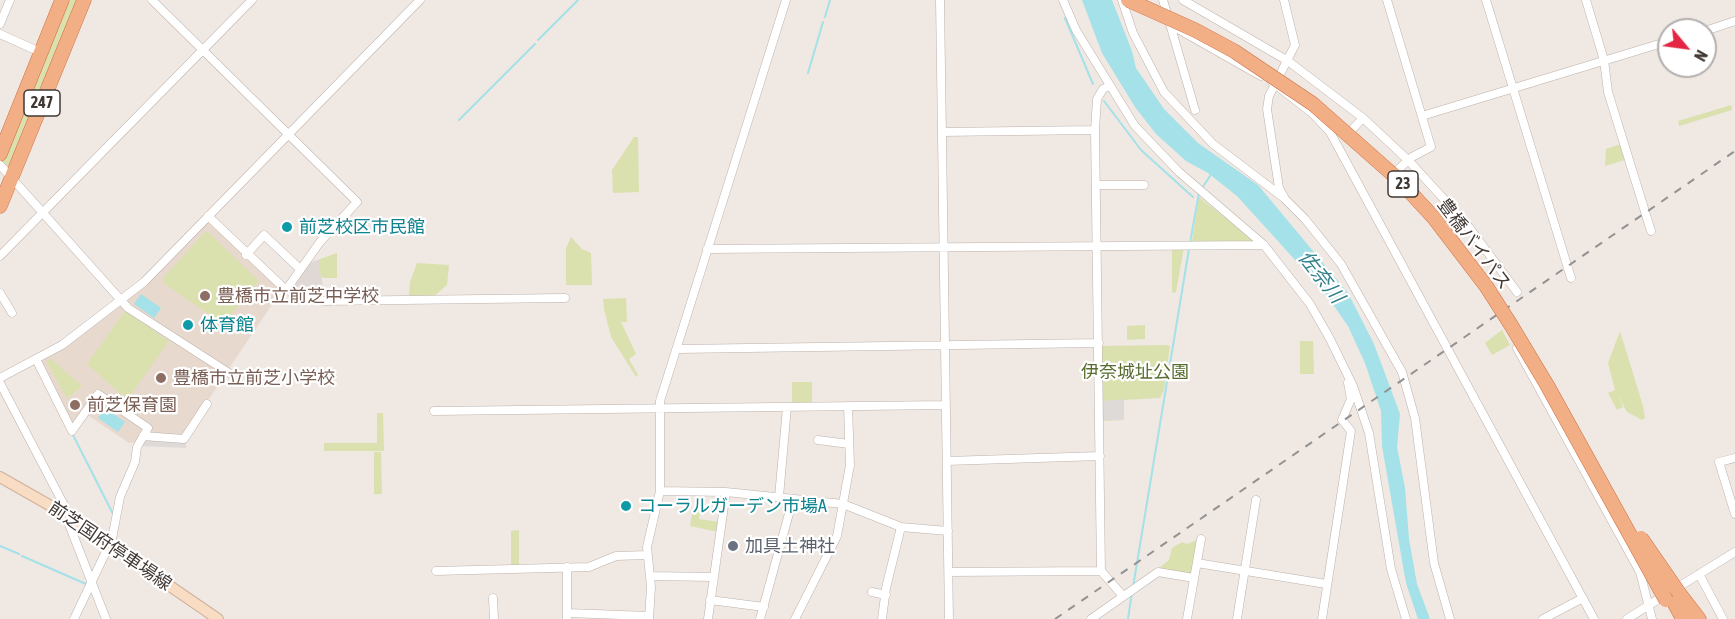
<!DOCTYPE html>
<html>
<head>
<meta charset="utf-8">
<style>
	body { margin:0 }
	#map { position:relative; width:1735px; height:619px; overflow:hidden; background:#f0e8e3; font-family:"Asap Condensed",sans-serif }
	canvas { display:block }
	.north { position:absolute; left:1657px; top:18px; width:60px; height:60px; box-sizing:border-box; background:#fff; border:2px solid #b3afae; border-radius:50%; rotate:119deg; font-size:16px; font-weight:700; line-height:24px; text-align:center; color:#413834 }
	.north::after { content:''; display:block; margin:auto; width:21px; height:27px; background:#e42543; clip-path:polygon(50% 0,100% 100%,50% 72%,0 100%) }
</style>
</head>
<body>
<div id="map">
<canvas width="1735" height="619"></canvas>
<div class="north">N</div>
</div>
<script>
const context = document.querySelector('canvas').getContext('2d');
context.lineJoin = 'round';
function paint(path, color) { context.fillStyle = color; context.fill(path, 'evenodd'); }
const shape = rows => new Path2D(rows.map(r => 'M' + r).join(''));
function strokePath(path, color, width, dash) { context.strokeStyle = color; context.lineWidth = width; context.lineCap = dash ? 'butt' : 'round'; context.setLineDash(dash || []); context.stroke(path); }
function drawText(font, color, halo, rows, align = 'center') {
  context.font = font + ' "Asap Condensed","Noto Sans JP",sans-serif'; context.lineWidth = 4.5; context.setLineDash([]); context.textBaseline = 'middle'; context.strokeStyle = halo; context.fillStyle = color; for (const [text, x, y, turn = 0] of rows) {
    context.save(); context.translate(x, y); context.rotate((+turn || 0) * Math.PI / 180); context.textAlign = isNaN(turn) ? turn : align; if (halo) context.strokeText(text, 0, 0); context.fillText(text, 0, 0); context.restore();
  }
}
paint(shape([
	[320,259,323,290,304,287,302,294,288,290,306,264]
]), '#dfd8d5');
paint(shape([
	[210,220,281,291,228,370,126,301],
	[123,304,227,373,182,437,129,443,86,414,72,427,40,361,63,348]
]), '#e8d9ce');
paint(shape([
	[70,0,81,0,24,138,7,167,0,161],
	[1731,105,1732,110,1679,126,1678,121],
	[634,137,638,137,639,192,613,193,612,170],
	[1621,144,1625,160,1605,166,1606,149],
	[1199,197,1228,220,1254,242,1192,241],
	[205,232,209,233,259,281,223,324,163,283,163,278],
	[571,237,582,249,591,253,592,285,566,285,566,248],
	[1172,247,1184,247,1176,292,1172,293],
	[337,253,337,278,323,278,320,274,320,259],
	[417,263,449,265,447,285,432,298,415,298,409,295,410,282],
	[626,298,627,322,621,322,636,354,629,359,638,375,636,377,611,337,604,309,603,299],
	[125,311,169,341,131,395,124,397,87,364],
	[1145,325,1145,339,1127,340,1127,326],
	[1502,330,1510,345,1492,355,1485,343],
	[1620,331,1643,406,1645,418,1642,420,1627,412,1618,395,1623,407,1617,410,1608,393,1615,390,1608,363],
	[1300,341,1313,341,1314,374,1300,374],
	[1167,345,1170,346,1164,390,1160,398,1124,400,1124,420,1102,421,1102,346],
	[51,359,82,386,67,399,46,361],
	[792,382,812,382,812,403,792,403],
	[377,413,383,413,384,451,324,451,324,443,377,443],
	[374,452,381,452,382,494,374,494],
	[693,508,700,510,699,519,719,522,718,532,690,526],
	[519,530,519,567,511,567,511,531],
	[1199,539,1193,573,1189,575,1159,568,1169,560,1172,548,1182,542,1187,544]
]), '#dae1af');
paint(shape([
	[1124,399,1123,420,1102,420,1102,401],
	[144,438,186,441,186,448,140,446]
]), '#dedad8');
paint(shape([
	[1082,0,1112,0,1132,51,1136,68,1164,109,1198,143,1258,185,1348,293,1374,344,1400,414,1397,447,1405,488,1409,539,1417,584,1430,619,1418,619,1406,583,1382,446,1381,411,1365,363,1348,326,1325,293,1237,196,1208,173,1186,161,1156,134,1135,107,1102,53],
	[141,294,161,308,154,318,134,304],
	[105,408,125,422,118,432,98,418]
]), '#a4e1e8');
strokePath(shape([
	[825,17,830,0],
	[1065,18,1093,84],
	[538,40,578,0],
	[808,73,823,22],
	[1104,101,1141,150,1193,197],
	[459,120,535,44],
	[1202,188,1212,173],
	[1190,243,1199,193],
	[72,433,113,514],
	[0,546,19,554],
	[22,556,86,584],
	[1133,587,1189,249],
	[1128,619,1132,592]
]), '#a4e1e8', 2);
const minor = shape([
	[152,0,357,202,320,242,286,290],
	[940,0,949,619],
	[1063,0,1076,30,1135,126,1179,172,1264,245,1310,304,1330,339,1353,386,1369,433,1391,569,1406,619],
	[1122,0,1133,33,1164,92,1213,144,1284,198,1305,219,1341,264,1402,372,1415,418,1434,563,1450,619],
	[1163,0,1195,110],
	[1183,0,1288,61,1363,118],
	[1284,0,1295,45,1269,96,1267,109,1279,188,1284,197],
	[1387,0,1431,147,1412,157,1392,175],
	[1486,0,1571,278],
	[1586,0,1604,60,1608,92,1651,231],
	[0,24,10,0],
	[1178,29,1261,76],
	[1705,31,1735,21],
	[0,34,40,52],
	[1272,82,1312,113,1330,132,1594,619],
	[1109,86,1103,89,1097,99,1095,130,1101,571,1123,596],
	[1422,116,1669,41],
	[942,132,1095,130],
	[1346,136,1363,118,1409,161,1465,222,1517,292],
	[0,165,128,308,229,373],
	[1096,185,1144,185],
	[208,216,286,290,322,301,565,298],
	[707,249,1264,245],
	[246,255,264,235,300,269],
	[0,256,252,0],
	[0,293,12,313],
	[1517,348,1640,572,1652,619],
	[678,349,1099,343],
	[36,359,72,431,98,394,148,428,137,447,135,462,120,497,112,539,74,619],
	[0,378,62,345,144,282,420,0],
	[0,383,65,507,65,514,106,619],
	[434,411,946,405],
	[143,436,184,439,207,404],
	[818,440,849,444],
	[1735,458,1719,462,1735,514],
	[947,461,1100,456],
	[660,491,726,492,843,504,901,527,948,531],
	[779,497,787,407],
	[1197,563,1326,584],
	[567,567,567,619],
	[436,571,589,567,616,556,647,555],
	[949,572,1101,571],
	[1699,574,1723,619],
	[650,576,713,577],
	[1675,589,1735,552],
	[872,592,886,595],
	[493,598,494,619],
	[710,600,764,607],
	[567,613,649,616],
	[649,619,651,587,647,547,660,491,660,401,786,0],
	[708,619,726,492],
	[760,619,793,499],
	[795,619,837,536,850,465,848,406],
	[882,619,886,588,901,527],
	[1091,619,1158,572,1194,578],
	[1187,619,1201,539],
	[1237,619,1256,500],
	[1322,619,1351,431,1342,420,1351,399,1348,383],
	[1543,619,1583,598],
	[1627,619,1665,595]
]);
const secondary = shape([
	[0,477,65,514,218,619]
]);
const trunk = shape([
	[0,154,62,0],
	[0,206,84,0],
	[1679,593,1699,619],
	[1671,597,1683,619]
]);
strokePath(minor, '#bdb1aa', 9);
strokePath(secondary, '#cfb099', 12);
strokePath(trunk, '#cd6e40', 15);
strokePath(minor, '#fff', 8);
strokePath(secondary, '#f9dcc4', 10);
strokePath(trunk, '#f2ae84', 14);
strokePath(shape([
	[1055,619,1735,151]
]), '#929292', 2, [8, 8]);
const trunkBridge = shape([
	[1128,0,1195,30,1234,51,1313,104,1399,180,1434,218,1486,286,1511,325,1547,385,1666,600],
	[1641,538,1679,593]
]);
strokePath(trunkBridge, '#cd6e40', 15, []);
strokePath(trunkBridge, '#f2ae84', 14);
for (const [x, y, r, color] of [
	[287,227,6,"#0f9aa8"],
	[205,296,6,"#8d6e63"],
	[188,325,6,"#0f9aa8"],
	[161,378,6,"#8d6e63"],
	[75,405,6,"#8d6e63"],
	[626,506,6,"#0f9aa8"],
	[733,546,6,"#6b7280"]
]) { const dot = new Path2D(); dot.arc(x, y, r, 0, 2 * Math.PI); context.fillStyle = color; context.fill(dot); strokePath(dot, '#fff', 2); }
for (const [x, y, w] of [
	[42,103,36],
	[1403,184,30]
]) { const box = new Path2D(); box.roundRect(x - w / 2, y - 13, w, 26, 4.5); context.fillStyle = '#fff'; context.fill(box); strokePath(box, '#413834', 1.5); }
drawText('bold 16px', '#413834', null, [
	["247",42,103],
	["23",1403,184]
]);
drawText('18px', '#0d838f', '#fff', [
	["前芝校区市民館",299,227],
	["体育館",200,325],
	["コーラルガーデン市場A",638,506]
], 'left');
drawText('18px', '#413834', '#fff', [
	["豊橋バイパス",1474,244,53],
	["前芝国府停車場線",110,546,34]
]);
drawText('18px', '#785e54', '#fff', [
	["豊橋市立前芝中学校",217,296],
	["豊橋市立前芝小学校",173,378],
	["前芝保育園",87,405]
], 'left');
drawText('18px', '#586c2e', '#fff', [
	["伊奈城址公園",1135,372]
]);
drawText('18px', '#5b616d', '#fff', [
	["加具土神社",745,546]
], 'left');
drawText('italic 20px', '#33818b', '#fff', [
	["佐奈川",1321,277,52]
]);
</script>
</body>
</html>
